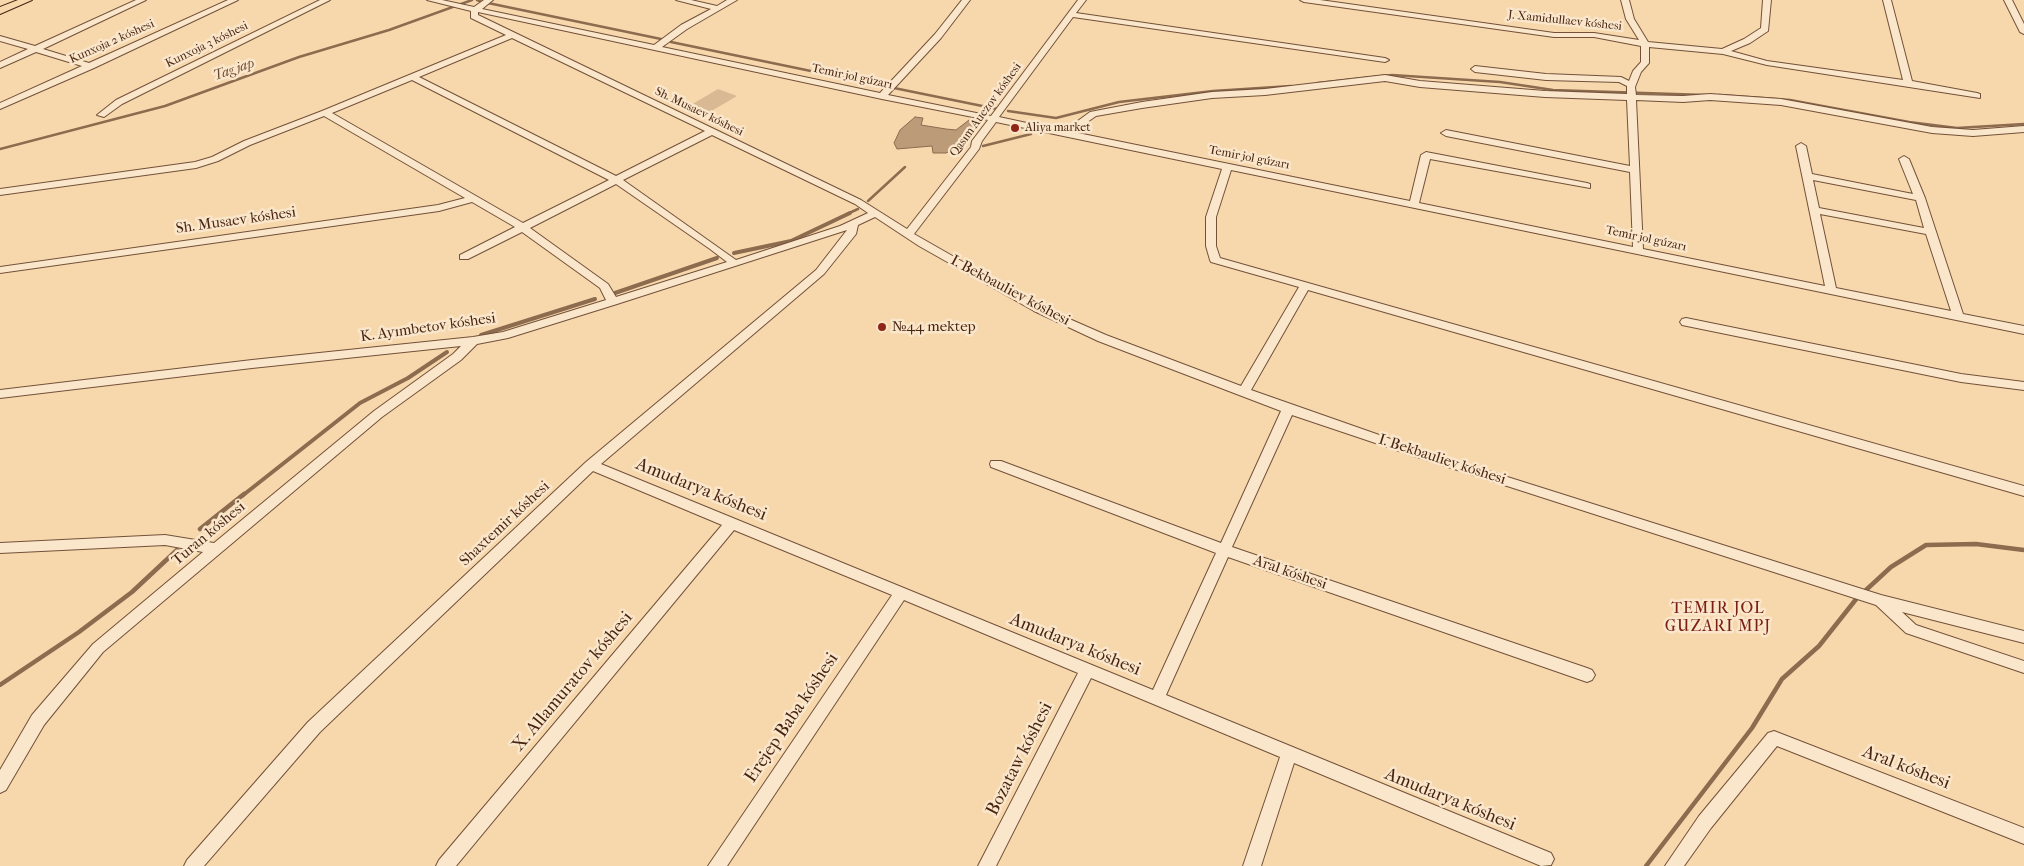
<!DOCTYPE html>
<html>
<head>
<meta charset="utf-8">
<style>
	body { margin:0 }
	canvas { display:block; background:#f7d8ad }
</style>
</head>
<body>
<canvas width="2024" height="866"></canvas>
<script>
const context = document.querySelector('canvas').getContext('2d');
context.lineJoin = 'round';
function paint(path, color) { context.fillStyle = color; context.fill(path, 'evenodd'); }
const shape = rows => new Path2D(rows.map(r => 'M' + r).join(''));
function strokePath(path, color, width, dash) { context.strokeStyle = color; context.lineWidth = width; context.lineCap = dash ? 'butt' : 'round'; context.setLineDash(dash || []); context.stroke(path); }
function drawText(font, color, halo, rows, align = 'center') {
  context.font = font + ' "IM FELL French Canon",serif'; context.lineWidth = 5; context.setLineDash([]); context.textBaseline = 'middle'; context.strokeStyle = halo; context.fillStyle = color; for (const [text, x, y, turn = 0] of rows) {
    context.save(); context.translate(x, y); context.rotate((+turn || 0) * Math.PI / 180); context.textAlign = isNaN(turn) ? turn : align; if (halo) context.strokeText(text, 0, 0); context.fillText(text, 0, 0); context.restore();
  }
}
paint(shape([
	[718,89,737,96,703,116,684,109]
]), '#d9b993');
const water = shape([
	[915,117,923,118,921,125,946,129,956,130,969,120,976,121,978,126,973,134,959,141,958,148,946,153,933,153,932,146,897,149,894,143,900,130,915,117]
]);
paint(water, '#bb9b78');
strokePath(water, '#8d6b4f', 1);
strokePath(shape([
	[477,0,482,2],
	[488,3,661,39],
	[671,42,888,87],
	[1318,83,1392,75,1500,82,1553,90,1705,95],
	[894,88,997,109],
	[1719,95,1790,100,1909,122,1957,128,2024,124],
	[1008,111,1056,118,1119,102,1213,91,1291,86],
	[983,146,1031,134],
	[0,149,165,106,299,57,389,30,472,0],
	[868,201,905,167],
	[847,214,858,209]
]), '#8d6b4f', 2.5);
strokePath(shape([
	[734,253,791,241,850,213],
	[615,293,717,258],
	[481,335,595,299],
	[242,496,360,403,408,378,447,352]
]), '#8d6b4f', 4);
strokePath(shape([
	[200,529,244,494],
	[1866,590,1891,567,1926,545,1976,544,2024,550],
	[0,685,79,632,132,592,177,550],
	[1646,866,1752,728,1782,679,1819,646,1857,598]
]), '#8d6b4f', 4.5);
const minor = shape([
	[136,0,146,0,43,49,89,63,228,0,238,0,94,68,0,109,0,103,82,66,36,52,0,68,0,62,28,49,0,41,0,36,35,46,136,0],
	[320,0,330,0,122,104,104,117,97,115,116,100,320,0],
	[427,0,442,0,474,7,484,0,493,0,482,9,654,45,681,25,711,9,676,0,691,0,717,6,727,0,737,0,687,29,662,47,880,93,935,34,962,0,970,0,941,38,888,95,991,116,1078,0,1086,0,1076,13,1385,58,1389,60,1385,62,1073,17,999,117,1064,131,1090,112,1142,102,1212,92,1265,89,1385,75,1420,81,1545,91,1627,94,1627,86,1619,82,1546,80,1475,72,1471,69,1475,66,1546,74,1621,77,1629,81,1633,71,1641,62,1641,46,1594,37,1554,37,1304,2,1300,0,1320,0,1554,33,1594,33,1639,40,1626,19,1621,0,1629,0,1634,19,1648,42,1722,49,1744,39,1761,28,1763,0,1771,0,1768,31,1750,43,1731,51,1767,61,1903,80,1883,0,1891,0,1912,81,1977,93,1980,94,1980,98,1767,65,1723,54,1649,47,1649,63,1641,72,1635,87,1636,95,1683,96,1710,94,1781,99,1932,127,1973,130,2024,126,2024,132,1973,136,1932,133,1781,105,1710,100,1683,102,1636,100,1643,249,1825,286,1796,146,1801,143,1806,146,1812,174,1913,194,1899,159,1904,156,1909,159,1925,198,1963,314,2024,326,2024,334,1231,170,1216,217,1216,246,1220,258,2024,486,2024,496,1308,290,1251,390,1422,450,1881,595,2024,631,2024,643,1902,612,1916,625,2024,661,2024,673,1906,633,1876,605,1414,456,1292,415,1232,547,1587,668,1592,670,1595,675,1592,680,1587,682,1228,557,1166,695,1551,853,1554,859,1551,865,1541,866,1294,763,1261,866,1243,866,1280,757,1091,678,996,866,978,866,1078,673,904,600,727,866,708,866,892,595,734,530,456,866,436,866,439,860,722,525,593,471,320,732,204,866,184,866,187,860,308,722,586,462,816,270,847,230,617,304,508,338,477,344,461,360,382,417,103,652,44,725,6,790,0,793,0,770,32,715,93,644,203,552,165,545,0,553,0,543,165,535,214,543,374,411,453,354,461,346,252,368,0,398,0,390,252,360,473,337,503,332,606,300,600,288,522,232,468,259,460,259,460,255,515,227,472,202,439,211,0,273,0,267,438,205,465,198,324,116,250,145,218,161,196,168,0,195,0,189,195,162,212,157,244,141,322,111,506,35,471,18,471,11,427,0],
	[478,12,882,99,988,120,972,141,971,147,907,229,861,200,478,15,478,12],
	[512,38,705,131,616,176,419,77,512,38],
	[412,80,609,180,523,223,332,113,412,80],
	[1385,81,1420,87,1545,97,1627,100,1630,166,1446,130,1441,133,1446,136,1630,172,1633,247,1419,203,1430,159,1590,188,1590,184,1587,183,1426,152,1421,155,1410,201,1073,132,1096,116,1142,108,1212,98,1265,95,1385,81],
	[996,122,1222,169,1206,217,1206,246,1210,260,1211,262,1299,287,1241,386,1106,335,1042,307,914,234,979,149,982,141,996,122],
	[712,135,855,204,868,213,840,226,736,260,623,180,712,135],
	[1813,180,1916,200,1924,228,1819,208,1813,180],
	[616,184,710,249,727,262,616,297,608,284,530,228,616,184],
	[1820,214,1926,234,1951,311,1836,288,1820,214],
	[875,217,919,246,1034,311,1098,341,1281,411,1221,543,1001,461,991,461,990,464,991,467,1216,553,1153,690,601,464,824,274,856,234,858,225,875,217],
	[2004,0,2012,0,2024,24,2024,34,2020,32,2004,0],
	[1686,318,1961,374,2024,382,2024,390,1961,382,1682,325,1680,322,1682,319,1686,318],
	[1774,731,2024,828,2024,844,1777,746,1711,828,1684,866,1665,866,1699,816,1768,733,1774,731]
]);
const major = shape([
	[18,0,32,0,0,14,0,7,18,0]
]);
strokePath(minor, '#735139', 2);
strokePath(major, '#472412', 2);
paint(minor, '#fae6ca');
paint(major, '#f7d8ad');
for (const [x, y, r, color] of [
	[1015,128,5,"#8f2418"],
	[882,327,5,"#8f2418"]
]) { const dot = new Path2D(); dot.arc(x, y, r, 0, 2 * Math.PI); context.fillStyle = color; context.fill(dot); strokePath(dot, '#fae6ca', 2); }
drawText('12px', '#472412', '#fae6ca', [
	["J. Xamidullaev kóshesi",1565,21,6],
	["Kunxoja 2 kóshesi",112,42,-24],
	["Kunxoja 3 kóshesi",207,45,-26],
	["Temir jol gúzarı",852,77,12],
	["Qasım Auezov kóshesi",986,110,-54],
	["Sh. Musaev kóshesi",699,112,26],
	["Temir jol gúzarı",1249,158,11],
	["Temir jol gúzarı",1646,239,12]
]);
drawText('12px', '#472412', '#fae6ca', [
	["Aliya market",1025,128]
], 'left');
drawText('italic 14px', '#6a4831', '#fae6ca', [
	["Tag jap",234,70,-19]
]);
drawText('15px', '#472412', '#fae6ca', [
	["Sh. Musaev kóshesi",236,221,-8],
	["I. Bekbauliev kóshesi",1010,291,28],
	["K. Ayımbetov kóshesi",428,328,-8],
	["I. Bekbauliev kóshesi",1442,460,18],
	["Shaxtemir kóshesi",505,524,-43],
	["Turan kóshesi",209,534,-40],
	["Aral kóshesi",1290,573,19]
]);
drawText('15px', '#472412', '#fae6ca', [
	["№44 mektep",892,327]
], 'left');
context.letterSpacing = '1px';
drawText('16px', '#7a1f14', '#fae6ca', [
	["TEMIR JOL",1718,609],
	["GUZARI MPJ",1718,627]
]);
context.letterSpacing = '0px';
drawText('18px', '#472412', '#fae6ca', [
	["Amudarya kóshesi",701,490,22],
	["Amudarya kóshesi",1075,645,22],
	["X. Allamuratov kóshesi",573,682,-50],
	["Erejep Baba kóshesi",792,718,-56],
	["Bozataw kóshesi",1020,759,-63],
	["Aral kóshesi",1906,768,21],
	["Amudarya kóshesi",1450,800,22]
]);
</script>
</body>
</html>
